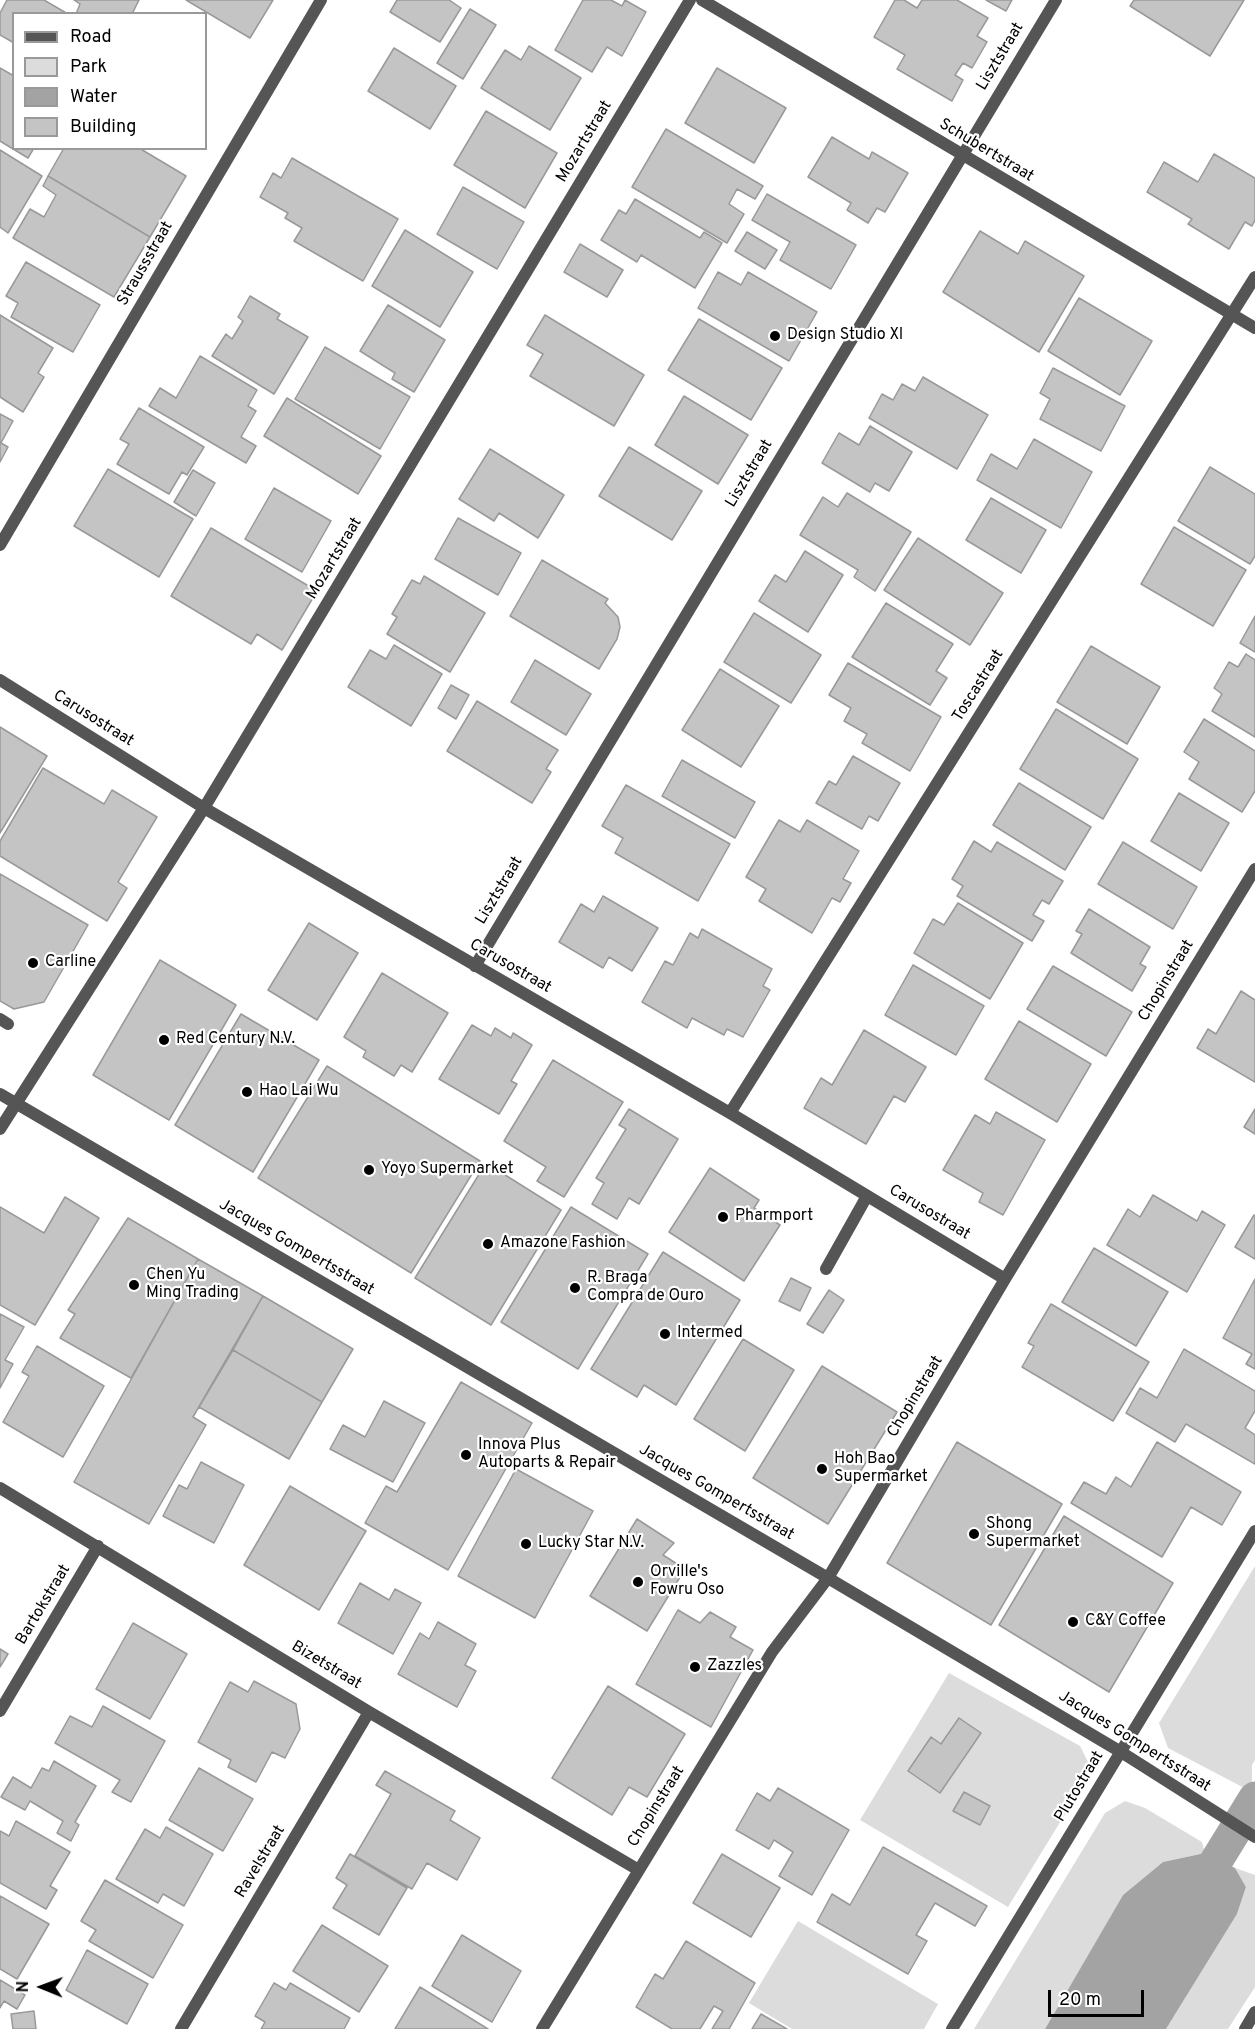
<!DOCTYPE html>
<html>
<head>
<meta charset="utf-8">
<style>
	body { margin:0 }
	#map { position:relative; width:1255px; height:2029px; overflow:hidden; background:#fff; font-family:Overpass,sans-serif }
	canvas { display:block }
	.legend { position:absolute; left:12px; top:12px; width:195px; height:138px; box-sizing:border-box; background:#fff; border:2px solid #999; margin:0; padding:8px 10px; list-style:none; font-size:18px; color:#000 }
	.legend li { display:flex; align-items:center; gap:12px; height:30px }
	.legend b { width:30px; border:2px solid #999 }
	.north { position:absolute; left:12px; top:1957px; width:60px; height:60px; -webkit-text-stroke:4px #fff; paint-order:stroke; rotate:271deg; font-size:16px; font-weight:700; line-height:24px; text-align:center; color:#000 }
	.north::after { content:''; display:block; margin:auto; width:21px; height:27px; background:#000; clip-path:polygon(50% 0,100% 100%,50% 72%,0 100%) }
	.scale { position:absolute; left:1048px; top:1990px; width:96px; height:27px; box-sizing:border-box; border:3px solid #000; border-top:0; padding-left:8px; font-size:18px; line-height:21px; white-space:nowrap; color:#000; -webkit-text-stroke:4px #fff; paint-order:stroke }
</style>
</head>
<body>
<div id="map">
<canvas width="1255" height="2029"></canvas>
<ul class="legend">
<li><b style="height:8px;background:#555"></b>Road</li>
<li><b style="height:16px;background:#dcdcdc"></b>Park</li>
<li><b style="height:16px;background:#a3a3a3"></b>Water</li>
<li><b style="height:16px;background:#c4c4c4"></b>Building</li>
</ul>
<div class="north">N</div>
<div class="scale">20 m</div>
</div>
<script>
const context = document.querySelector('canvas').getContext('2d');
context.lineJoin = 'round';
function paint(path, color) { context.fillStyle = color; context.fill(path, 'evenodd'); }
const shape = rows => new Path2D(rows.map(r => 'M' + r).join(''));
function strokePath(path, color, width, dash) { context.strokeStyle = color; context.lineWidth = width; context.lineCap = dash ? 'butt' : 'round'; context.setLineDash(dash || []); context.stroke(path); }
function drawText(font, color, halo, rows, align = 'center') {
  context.font = font + ' Overpass,sans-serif'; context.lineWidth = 4.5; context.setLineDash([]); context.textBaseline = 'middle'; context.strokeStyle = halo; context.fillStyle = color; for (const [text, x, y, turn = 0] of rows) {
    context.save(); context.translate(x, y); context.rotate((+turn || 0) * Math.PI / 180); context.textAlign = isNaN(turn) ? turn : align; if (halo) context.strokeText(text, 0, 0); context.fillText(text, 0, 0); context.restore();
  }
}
paint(shape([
	[1255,1566,1255,1760,1252,1765,1252,1792,1168,1748,1159,1723],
	[949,1673,1080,1746,1088,1762,1086,1780,1008,1907,860,1820],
	[1125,1801,1145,1808,1202,1842,1205,1853,1163,1862,1123,1895,1045,2029,974,2029,1105,1813],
	[1235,1868,1255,1875,1255,1987,1228,2029,1166,2029,1237,1914,1246,1887],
	[798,1921,938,2004,924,2029,792,2029,749,2003]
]), '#dcdcdc');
paint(shape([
	[1205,1853,1235,1868,1246,1887,1237,1914,1166,2029,1045,2029,1123,1895,1163,1862]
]), '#a3a3a3');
strokePath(shape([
	[1194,1897,1255,1798]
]), '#a3a3a3', 33);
const building = shape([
	[7,0,44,0,68,14,14,14,14,43,0,35,0,13,7,0],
	[74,0,139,0,132,14,76,14,80,4,74,0],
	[186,0,273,0,250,38,186,0],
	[397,0,449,0,461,8,440,42,390,12,397,0],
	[583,0,611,0,622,6,625,0,646,12,622,56,607,47,592,72,555,50,583,0],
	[895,0,904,0,917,8,922,0,957,0,988,18,977,36,987,42,972,68,963,63,955,75,963,80,952,101,897,69,905,55,874,37,895,0],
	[986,0,1012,0,1006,11,986,0],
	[1134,0,1244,0,1210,56,1130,6,1134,0],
	[470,9,496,25,463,79,437,63,470,9],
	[529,46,581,78,550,130,481,88,505,50,521,60,529,46],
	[394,48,456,86,430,129,368,91,394,48],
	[0,68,14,76,14,148,34,148,28,158,0,141,0,68],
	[717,68,786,108,754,163,685,123,717,68],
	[486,111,557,153,525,208,454,165,486,111],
	[666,129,763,186,755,199,737,189,729,204,744,214,727,243,632,187,666,129],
	[832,137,869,159,872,152,908,173,885,212,877,208,868,223,847,210,851,203,808,177,832,137],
	[64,148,139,148,186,176,150,237,48,176,64,148],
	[0,150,42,176,8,233,0,227,0,150],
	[1214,154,1255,178,1255,220,1252,226,1245,222,1229,249,1188,224,1192,219,1147,192,1164,162,1198,182,1214,154],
	[292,158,398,219,363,281,294,241,302,228,285,218,288,213,260,197,273,173,281,178,292,158],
	[48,176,150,237,114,297,13,238,30,209,44,217,56,195,43,186,48,176],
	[463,187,524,222,497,269,437,234,463,187],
	[767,194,856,245,831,289,780,260,790,242,752,220,767,194],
	[635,199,700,238,704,232,722,243,695,288,641,255,637,262,601,240,619,210,626,214,635,199],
	[405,230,473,272,440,327,372,286,405,230],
	[980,231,1018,254,1025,241,1084,276,1039,352,943,292,980,231],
	[747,232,777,250,765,269,735,251,747,232],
	[580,244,623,270,607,297,564,272,580,244],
	[26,262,100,305,73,352,11,317,18,303,6,296,26,262],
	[718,272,741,285,748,272,817,312,789,361,698,308,718,272],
	[250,296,280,314,277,319,308,337,274,394,212,356,226,334,232,339,243,321,238,317,250,296],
	[1079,298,1152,341,1120,395,1048,351,1079,298],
	[388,305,445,340,414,392,392,379,395,373,360,351,388,305],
	[0,315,53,348,38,373,44,377,23,412,0,397,0,315],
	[545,315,644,375,614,426,530,376,543,354,527,345,545,315],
	[699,319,782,368,751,420,668,370,699,319],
	[325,347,410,397,380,449,295,399,325,347],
	[200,356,257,390,248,406,256,411,241,437,256,446,246,463,149,406,160,388,176,398,200,356],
	[1053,368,1125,406,1101,451,1040,419,1050,399,1040,393,1053,368],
	[923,377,988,415,957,469,869,418,882,394,893,400,902,384,915,391,923,377],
	[684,396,748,435,718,484,655,445,684,396],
	[287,398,381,456,358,494,264,436,287,398],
	[139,408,204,447,187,475,182,472,169,494,117,464,129,444,120,439,139,408],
	[0,414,13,421,1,443,8,447,0,462,0,414],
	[870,426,912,452,889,491,875,483,870,492,822,463,839,433,859,445,870,426],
	[1034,439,1092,472,1061,528,977,480,991,454,1017,469,1034,439],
	[629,447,702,491,672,540,599,496,629,447],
	[490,449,564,495,538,538,499,513,494,521,459,499,490,449],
	[1210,467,1255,494,1255,556,1250,564,1178,521,1210,467],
	[108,469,193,519,159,577,74,526,108,469],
	[193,470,215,483,196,516,174,502,193,470],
	[274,488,331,521,302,572,245,539,274,488],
	[847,493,911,532,875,591,854,577,858,570,800,535,823,497,838,507,847,493],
	[991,498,1046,530,1021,573,966,540,991,498],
	[458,518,521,553,498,595,435,559,458,518],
	[1174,527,1246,570,1213,626,1141,584,1174,527],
	[211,528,317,591,282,650,257,634,251,644,171,596,211,528],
	[918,538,1003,593,970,645,884,590,918,538],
	[805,551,843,575,808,632,759,601,775,575,786,582,805,551],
	[542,560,608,599,605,603,618,617,620,627,617,639,599,669,510,616,542,560],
	[424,576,485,613,450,672,387,634,397,617,392,614,412,580,420,584,424,576],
	[886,603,953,644,936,671,947,678,930,705,852,657,886,603],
	[754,613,821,655,791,703,724,662,754,613],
	[1255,616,1255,652,1240,643,1255,616],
	[394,645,442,674,411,726,348,687,370,650,386,659,394,645],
	[1091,646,1160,687,1127,744,1057,702,1091,646],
	[1246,654,1255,660,1255,737,1212,711,1222,694,1214,688,1229,662,1238,667,1246,654],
	[535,660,591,694,566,735,511,702,535,660],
	[848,663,941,717,910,771,862,743,867,734,844,721,851,708,829,695,848,663],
	[720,669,779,706,741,767,682,730,720,669],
	[451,685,469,695,456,719,438,708,451,685],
	[477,701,558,750,546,769,551,772,532,803,447,751,477,701],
	[1056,709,1138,759,1103,819,1020,769,1056,709],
	[1204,719,1255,751,1255,791,1242,812,1189,779,1199,762,1184,752,1204,719],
	[0,727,47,756,0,833,0,727],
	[853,756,900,783,878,821,869,816,862,829,816,803,829,781,836,785,853,756],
	[682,760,755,802,735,838,662,796,682,760],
	[43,768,104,804,112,790,157,817,118,882,127,888,107,921,0,856,0,841,43,768],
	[1019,783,1091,827,1065,870,993,825,1019,783],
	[626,785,730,844,698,901,615,853,623,838,602,826,626,785],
	[1179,793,1229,823,1201,871,1151,841,1179,793],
	[779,820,800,832,807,820,859,851,843,879,851,883,840,902,832,898,812,933,759,901,766,889,746,877,779,820],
	[974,841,991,852,997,842,1063,881,1049,904,1042,900,1033,915,1044,921,1032,941,957,896,963,886,952,879,974,841],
	[1123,842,1197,887,1173,929,1098,884,1123,842],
	[0,874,88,925,44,1002,14,1009,0,1001,0,874],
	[603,896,658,928,632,971,609,957,603,968,559,942,581,904,594,912,603,896],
	[958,903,1023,943,990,999,914,953,933,919,944,925,958,903],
	[1089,909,1150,947,1140,964,1146,967,1132,991,1071,953,1082,934,1076,931,1089,909],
	[309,923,358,953,317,1020,268,990,309,923],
	[702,929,772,969,763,986,770,990,743,1037,727,1029,724,1035,692,1018,687,1028,642,1002,665,961,673,965,690,933,698,938,702,929],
	[160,960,236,1005,169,1120,93,1075,160,960],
	[913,965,984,1006,956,1055,885,1015,913,965],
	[1053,966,1132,1012,1106,1056,1027,1009,1053,966],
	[382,973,448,1013,412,1072,401,1065,394,1076,363,1057,366,1051,344,1037,382,973],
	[1241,991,1255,1000,1255,1082,1197,1048,1208,1029,1216,1034,1241,991],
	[241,1014,319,1060,253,1172,175,1125,241,1014],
	[1019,1021,1091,1064,1057,1122,985,1079,1019,1021],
	[472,1025,491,1036,495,1028,511,1038,513,1033,532,1045,511,1081,517,1084,499,1114,439,1079,472,1025],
	[864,1030,926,1067,905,1102,894,1096,866,1144,804,1108,821,1078,832,1085,864,1030],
	[553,1060,623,1102,564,1197,537,1181,546,1167,504,1141,553,1060],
	[327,1066,480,1161,411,1273,258,1178,327,1066],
	[629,1109,678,1139,639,1204,629,1198,617,1219,592,1204,604,1183,596,1178,626,1129,619,1125,629,1109],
	[1255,1109,1255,1134,1244,1127,1255,1109],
	[996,1112,1045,1140,1003,1215,979,1202,983,1193,943,1170,975,1115,990,1124,996,1112],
	[486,1163,561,1210,491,1325,415,1278,486,1163],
	[710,1168,759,1200,754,1208,780,1225,744,1281,669,1232,710,1168],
	[1153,1195,1197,1221,1202,1211,1225,1225,1187,1292,1107,1245,1128,1209,1140,1217,1153,1195],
	[65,1197,99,1218,35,1325,0,1305,0,1207,44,1233,65,1197],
	[571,1207,648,1254,578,1369,501,1322,571,1207],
	[1254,1215,1255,1216,1255,1259,1235,1247,1254,1215],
	[128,1218,198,1259,131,1378,60,1338,75,1314,68,1310,128,1218],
	[1094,1248,1168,1292,1136,1346,1062,1302,1094,1248],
	[663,1252,740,1300,676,1405,644,1385,637,1397,591,1369,663,1252],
	[198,1259,263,1296,193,1417,206,1425,149,1524,74,1482,198,1259],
	[791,1278,811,1288,800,1311,779,1301,791,1278],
	[1255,1279,1255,1369,1246,1364,1252,1354,1223,1338,1255,1279],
	[829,1290,844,1300,823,1333,807,1324,829,1290],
	[263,1296,353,1349,322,1402,233,1350,263,1296],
	[1051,1304,1149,1362,1113,1421,1022,1367,1034,1346,1028,1343,1051,1304],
	[0,1314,24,1327,5,1360,13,1364,0,1388,0,1314],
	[743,1339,794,1370,745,1451,694,1419,743,1339],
	[37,1346,104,1386,63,1457,3,1422,29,1376,22,1372,37,1346],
	[1184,1349,1255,1391,1255,1411,1245,1428,1255,1435,1255,1464,1186,1424,1175,1442,1126,1413,1140,1388,1157,1398,1184,1349],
	[233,1350,322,1402,289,1459,199,1407,233,1350],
	[822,1366,897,1412,828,1524,753,1478,822,1366],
	[461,1382,532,1423,448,1570,365,1523,386,1486,397,1492,461,1382],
	[384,1401,425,1423,393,1482,330,1449,343,1425,365,1437,384,1401],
	[957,1442,1062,1504,991,1625,887,1563,957,1442],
	[1157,1442,1241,1492,1222,1525,1191,1507,1162,1557,1071,1503,1084,1482,1106,1494,1116,1477,1131,1487,1157,1442],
	[201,1462,244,1485,214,1543,163,1516,179,1485,187,1489,201,1462],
	[516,1469,593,1511,535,1618,458,1576,516,1469],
	[290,1486,366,1531,319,1610,244,1565,290,1486],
	[1064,1516,1173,1583,1109,1692,999,1625,1064,1516],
	[637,1519,674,1543,663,1555,685,1569,647,1631,590,1596,637,1519],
	[360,1583,389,1600,395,1589,421,1603,393,1654,338,1623,360,1583],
	[678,1610,700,1623,710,1612,736,1627,730,1637,753,1650,711,1727,636,1684,678,1610],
	[438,1622,476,1644,465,1665,476,1671,457,1707,398,1674,420,1633,429,1639,438,1622],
	[133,1623,187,1654,150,1719,96,1689,133,1623],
	[0,1649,8,1654,0,1667,0,1649],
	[254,1681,296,1704,300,1729,285,1758,272,1752,256,1782,228,1767,231,1760,198,1742,230,1682,248,1692,254,1681],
	[608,1686,685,1734,647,1797,629,1787,612,1815,552,1778,608,1686],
	[103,1706,165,1741,131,1802,112,1792,120,1780,55,1743,70,1716,92,1727,103,1706],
	[959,1718,981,1733,940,1793,908,1771,931,1737,941,1744,959,1718],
	[54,1761,96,1786,75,1822,79,1825,71,1841,57,1833,63,1821,30,1801,25,1810,1,1797,13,1777,31,1788,42,1768,49,1771,54,1761],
	[199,1768,253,1799,223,1851,169,1820,199,1768],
	[385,1771,455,1811,450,1820,480,1838,457,1880,427,1863,412,1889,355,1856,391,1794,376,1785,385,1771],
	[778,1788,849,1830,812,1895,779,1876,793,1852,774,1840,769,1849,736,1830,757,1793,770,1801,778,1788],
	[964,1792,990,1806,980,1825,953,1811,964,1792],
	[16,1821,70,1852,50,1886,57,1890,46,1909,0,1883,0,1831,9,1836,16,1821],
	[166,1827,213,1854,184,1906,163,1894,158,1903,116,1879,145,1829,160,1838,166,1827],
	[883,1847,987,1906,975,1926,935,1903,916,1935,927,1941,908,1974,817,1922,832,1894,850,1905,883,1847],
	[350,1854,407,1888,379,1935,333,1908,347,1885,336,1878,350,1854],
	[722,1854,780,1888,751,1937,693,1903,722,1854],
	[105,1880,183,1925,153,1978,89,1941,96,1930,81,1921,105,1880],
	[0,1896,49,1924,17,1979,0,1969,0,1896],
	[322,1925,388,1966,359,2012,293,1971,322,1925],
	[462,1935,521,1971,492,2022,432,1986,462,1935],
	[686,1941,755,1983,729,2029,712,2029,723,2011,714,2006,700,2029,672,2029,636,2007,655,1974,663,1979,686,1941],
	[87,1950,148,1984,127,2024,66,1990,87,1950],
	[0,1980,25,1995,17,2009,4,2001,0,2008,0,1980],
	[274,1983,286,1990,290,1983,350,2018,344,2029,261,2029,265,2022,255,2016,274,1983],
	[420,1987,488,2029,395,2029,420,1987],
	[34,2011,36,2029,13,2029,11,2014,34,2011],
	[761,2014,787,2029,752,2029,761,2014]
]);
paint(building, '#c4c4c4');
strokePath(building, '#999', 1.5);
strokePath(shape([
	[0,1019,8,1024],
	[826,1269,867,1196]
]), '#555', 12);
strokePath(shape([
	[702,0,1255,328],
	[0,545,321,0],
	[0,680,204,808,730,1113,1005,1279],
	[475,966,1056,0],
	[730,1113,1255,277],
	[0,1129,204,808,690,0],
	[0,1488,369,1712,637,1869],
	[0,1711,98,1546],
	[181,2029,369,1712],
	[542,2029,772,1652,828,1578,1005,1279,1255,869],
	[1245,2029,1255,2012]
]), '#555', 12);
strokePath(shape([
	[0,1094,828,1578,1121,1752,1255,1837],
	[952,2029,1255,1531]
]), '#555', 12);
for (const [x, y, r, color] of [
	[775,336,6,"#000"],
	[33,963,6,"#000"],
	[164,1040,6,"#000"],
	[247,1092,6,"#000"],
	[369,1170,6,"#000"],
	[723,1217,6,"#000"],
	[488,1244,6,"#000"],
	[134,1285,6,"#000"],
	[575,1288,6,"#000"],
	[665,1334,6,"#000"],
	[466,1455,6,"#000"],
	[822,1469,6,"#000"],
	[974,1534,6,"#000"],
	[526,1544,6,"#000"],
	[638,1582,6,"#000"],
	[1073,1622,6,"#000"],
	[695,1667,6,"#000"]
]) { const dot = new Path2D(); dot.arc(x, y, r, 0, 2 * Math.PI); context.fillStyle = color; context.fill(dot); strokePath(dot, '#fff', 2); }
drawText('16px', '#000', '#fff', [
	["Lisztstraat",1001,57,-59],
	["Mozartstraat",585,142,-59],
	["Schubertstraat",986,151,31],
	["Straussstraat",146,264,-60],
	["Lisztstraat",750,474,-59],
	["Mozartstraat",335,559,-59],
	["Toscastraat",979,686,-58],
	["Carusostraat",93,719,32],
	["Lisztstraat",500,891,-59],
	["Carusostraat",510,967,30],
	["Chopinstraat",1167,981,-59],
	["Carusostraat",929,1213,31],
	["Jacques Gompertsstraat",296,1248,30],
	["Chopinstraat",916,1397,-59],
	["Jacques Gompertsstraat",716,1493,30],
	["Bartokstraat",44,1605,-59],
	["Bizetstraat",326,1666,31],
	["Jacques Gompertsstraat",1134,1742,32],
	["Plutostraat",1080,1787,-59],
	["Chopinstraat",657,1807,-58],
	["Ravelstraat",261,1862,-59]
]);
drawText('16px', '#000', '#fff', [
	["Design Studio XI",787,336],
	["Carline",45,963],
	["Red Century N.V.",176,1040],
	["Hao Lai Wu",259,1092],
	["Yoyo Supermarket",381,1170],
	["Pharmport",735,1217],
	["Amazone Fashion",500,1244],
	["Chen Yu",146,1276],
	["Ming Trading",146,1294],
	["R. Braga",587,1279],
	["Compra de Ouro",587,1297],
	["Intermed",677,1334],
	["Innova Plus",478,1446],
	["Autoparts & Repair",478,1464],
	["Hoh Bao",834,1460],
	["Supermarket",834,1478],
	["Shong",986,1525],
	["Supermarket",986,1543],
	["Lucky Star N.V.",538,1544],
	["Orville's",650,1573],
	["Fowru Oso",650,1591],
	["C&Y Coffee",1085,1622],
	["Zazzles",707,1667]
], 'left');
</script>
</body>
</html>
